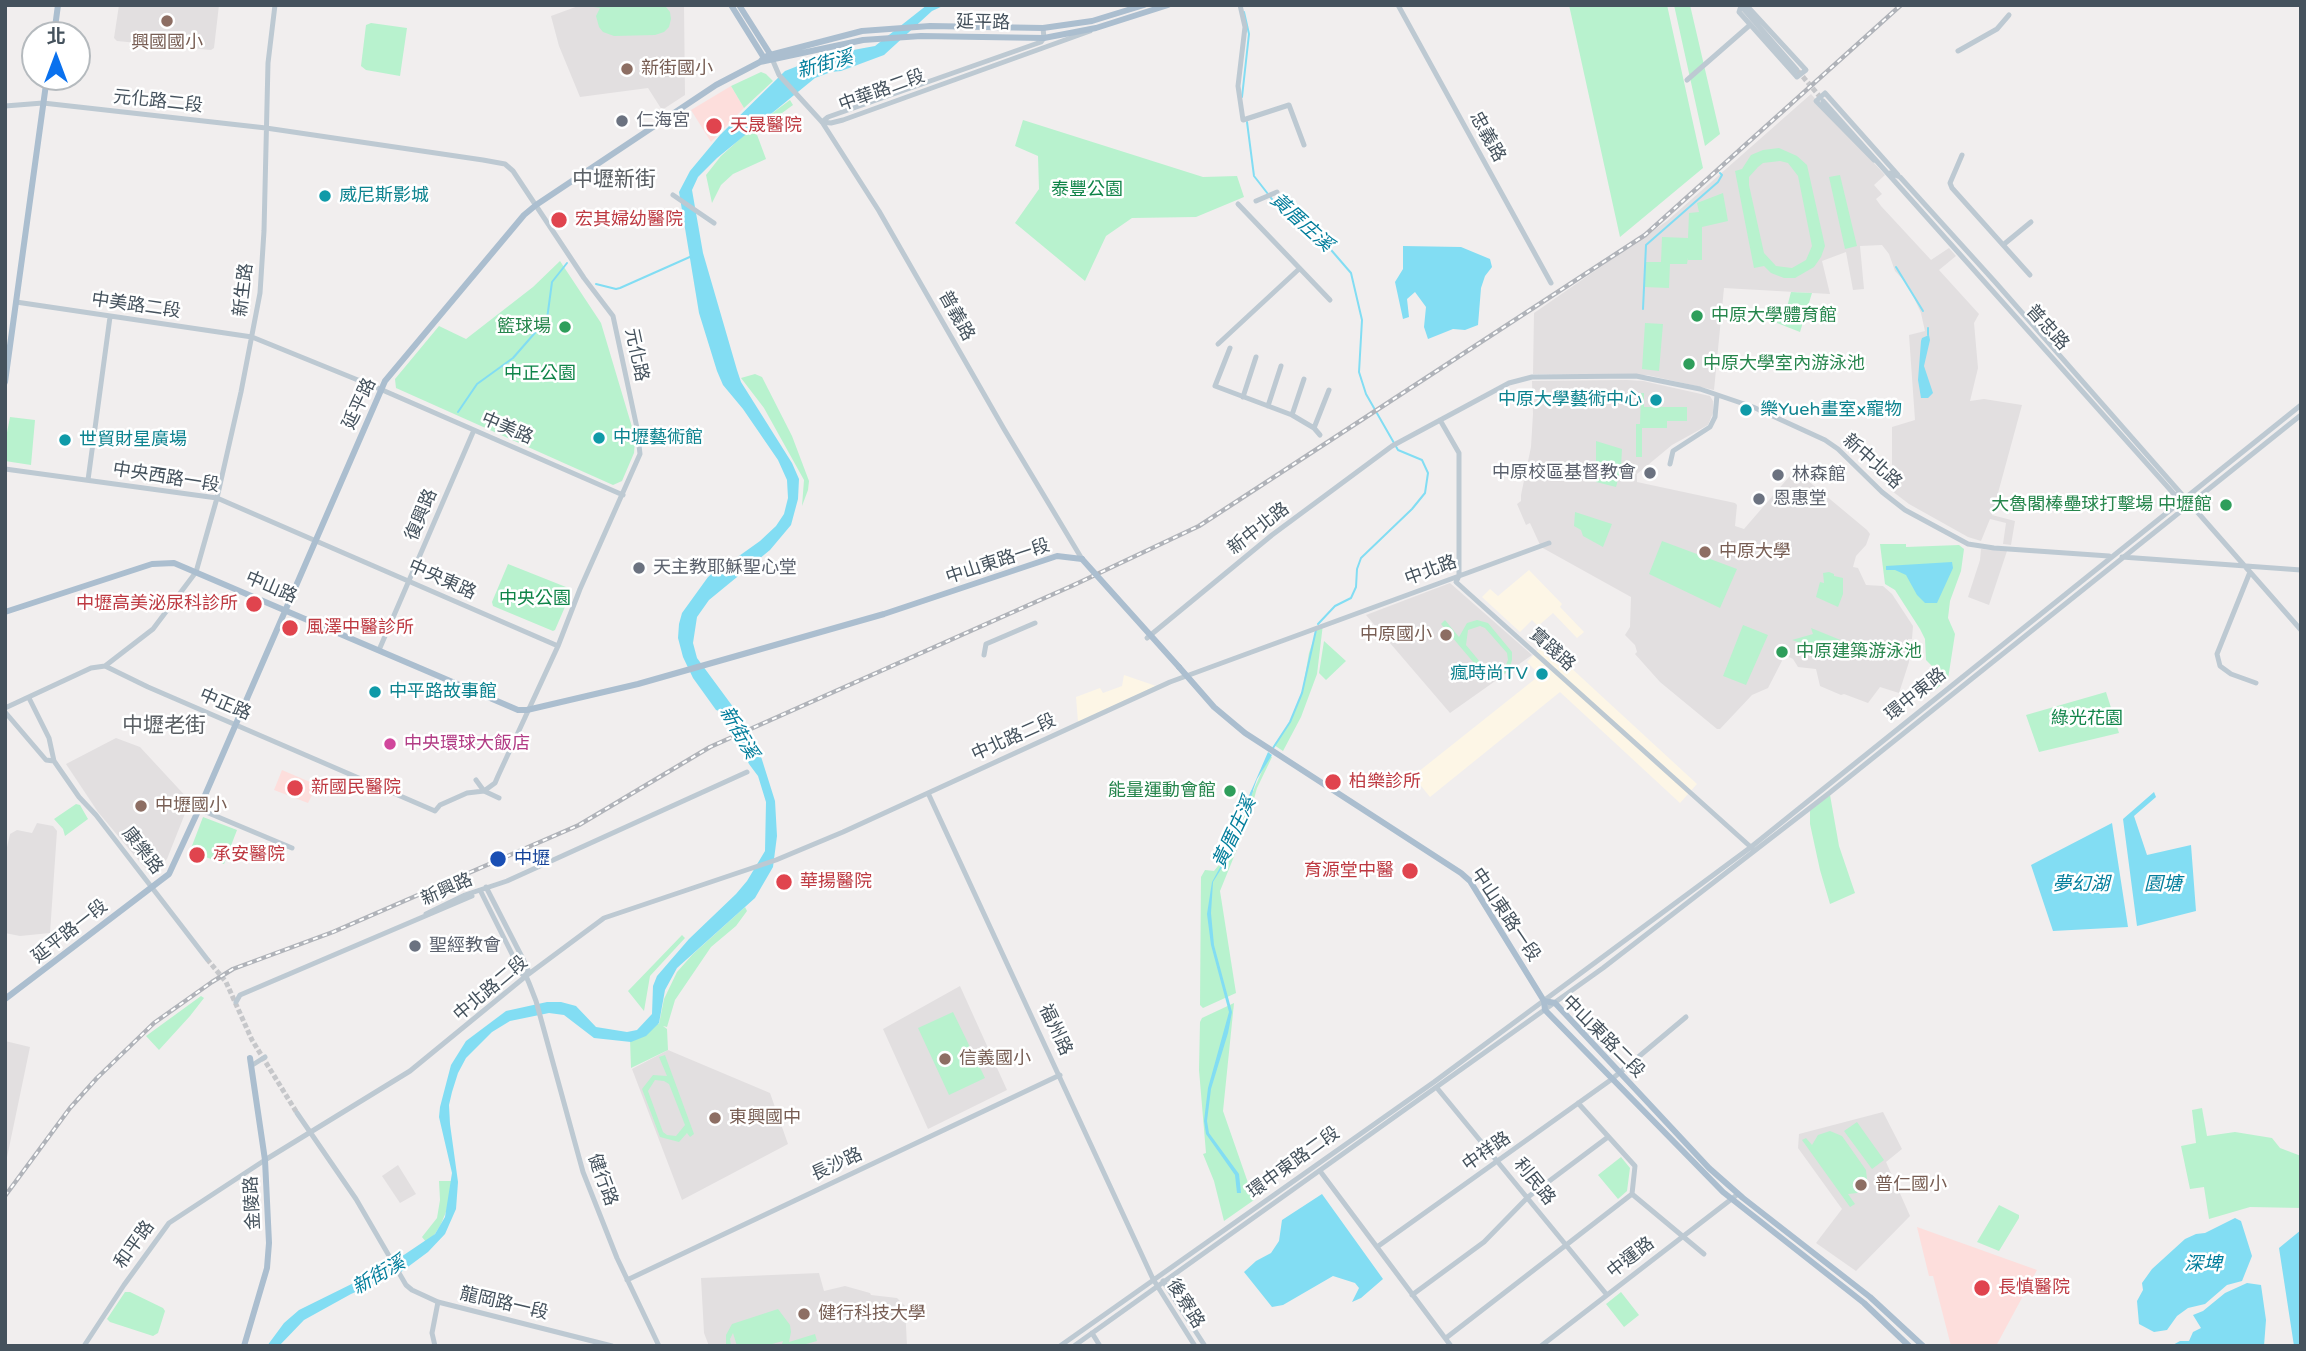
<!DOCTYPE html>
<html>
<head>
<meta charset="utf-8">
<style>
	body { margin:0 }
	#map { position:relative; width:2306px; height:1351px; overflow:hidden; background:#f1eeee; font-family:"Varela Round","Noto Sans TC",sans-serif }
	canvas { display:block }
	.frame { position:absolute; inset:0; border:7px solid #45525d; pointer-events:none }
	.north { position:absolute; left:21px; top:21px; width:70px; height:70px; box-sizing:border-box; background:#fff; border:2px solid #b5babe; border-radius:50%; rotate:0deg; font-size:19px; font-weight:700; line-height:28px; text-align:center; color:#45525d }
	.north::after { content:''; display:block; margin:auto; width:24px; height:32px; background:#0a71ee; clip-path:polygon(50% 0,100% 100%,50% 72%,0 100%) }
</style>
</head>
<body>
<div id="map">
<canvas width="2306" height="1351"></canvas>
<div class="frame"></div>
<div class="north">北</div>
</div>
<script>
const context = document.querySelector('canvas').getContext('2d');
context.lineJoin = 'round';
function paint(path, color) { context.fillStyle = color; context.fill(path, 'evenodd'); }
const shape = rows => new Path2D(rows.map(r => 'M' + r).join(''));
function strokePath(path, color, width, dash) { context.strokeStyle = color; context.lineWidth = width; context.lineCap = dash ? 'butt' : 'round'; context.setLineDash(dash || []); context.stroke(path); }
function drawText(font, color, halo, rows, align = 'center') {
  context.font = font + ' "Varela Round","Noto Sans TC",sans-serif'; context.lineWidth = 5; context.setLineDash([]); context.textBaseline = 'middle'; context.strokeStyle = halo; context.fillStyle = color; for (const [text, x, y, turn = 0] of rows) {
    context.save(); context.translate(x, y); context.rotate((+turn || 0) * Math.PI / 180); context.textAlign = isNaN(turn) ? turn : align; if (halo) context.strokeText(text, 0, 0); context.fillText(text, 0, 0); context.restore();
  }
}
paint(shape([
	[1529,570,1562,604,1560,607,1584,632,1577,638,1553,613,1538,626,1532,620,1520,632,1482,597,1490,589,1498,596],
	[1544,643,1697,784,1680,803,1560,692,1430,797,1413,776,1540,675,1527,662],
	[1124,675,1156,686,1078,722,1076,697,1100,688,1103,693,1122,686]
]), '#fdf6e6');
paint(shape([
	[119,5,219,5,214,48,211,50,117,41,114,38],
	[581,5,684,5,685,95,662,110,648,88,580,97,559,46,551,16],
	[1811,94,1885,175,1874,185,1882,194,1876,199,1881,206,1931,260,1949,248,1956,256,1939,270,1979,314,1974,323,1978,368,1970,401,1984,399,2022,405,1992,515,2015,521,2011,545,2003,544,2006,523,1990,519,1981,541,1968,537,1909,504,1892,491,1892,427,1915,420,1909,335,1925,331,1921,313,1908,285,1895,271,1889,254,1882,245,1860,246,1864,289,1853,290,1846,252,1822,261,1830,294,1724,288,1714,390,1647,375,1533,374,1534,313,1667,221],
	[1627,380,1643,381,1710,396,1713,401,1713,413,1708,425,1672,445,1637,474,1637,482,1735,503,1737,505,1735,526,1744,529,1795,470,1867,530,1870,534,1866,545,1856,556,1853,567,1858,568,1866,585,1883,586,1892,594,1913,626,1912,639,1908,639,1909,662,1899,693,1880,687,1868,703,1844,694,1841,695,1820,686,1816,669,1798,667,1793,659,1785,655,1768,688,1752,695,1720,729,1717,729,1660,682,1635,654,1637,652,1635,645,1625,635,1630,627,1631,597,1541,547,1530,523,1526,525,1517,504,1521,501,1521,495,1531,447,1533,414,1532,381],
	[1981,549,2007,551,1989,605,1968,597,1980,560],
	[1450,583,1532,655,1450,713,1366,615],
	[116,738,140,747,190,801,167,859,156,871,149,871,139,861,98,812,66,764],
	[37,823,53,826,57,831,50,933,20,936,5,933,5,856,10,834,17,830,32,833],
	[960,986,1007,1090,928,1129,883,1029],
	[5,1041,30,1047,5,1167],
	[668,1050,770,1093,788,1144,682,1200,632,1069],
	[1883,1112,1902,1149,1886,1162,1910,1216,1856,1271,1816,1243,1842,1209,1798,1148,1799,1134],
	[398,1165,416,1194,400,1203,382,1176],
	[819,1273,824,1291,845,1286,870,1293,871,1295,897,1298,905,1306,907,1346,709,1346,704,1333,701,1278]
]), '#e2dfe0');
paint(shape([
	[731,86,744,108,711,142,691,110],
	[282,770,317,785,308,803,274,790],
	[1917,1227,2037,1270,1996,1346,1951,1346,1933,1276,1929,1276]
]), '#fddedc');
paint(shape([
	[594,5,673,5,673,6,666,7,670,12,671,19,669,27,664,32,655,35,614,36,603,32,599,27,596,16,600,8,594,7],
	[1569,5,1667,5,1703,168,1620,237],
	[1674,5,1690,5,1720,134,1705,146],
	[371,23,407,28,400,76,366,70,361,66,366,25],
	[761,72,766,74,773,81,744,108,731,86],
	[790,100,793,105,756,132,766,159,733,174,721,185,712,203,706,175,721,156,751,129],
	[1023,120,1203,177,1237,176,1244,197,1196,217,1132,218,1106,236,1085,281,1015,223,1039,189,1038,156,1015,146],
	[1779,148,1797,156,1807,165,1825,246,1821,257,1814,267,1795,278,1784,278,1771,273,1764,266,1754,268,1735,171,1742,169,1751,155,1763,150],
	[1780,161,1788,163,1798,176,1812,246,1806,260,1792,268,1776,266,1764,253,1749,185,1749,177,1758,167,1763,163],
	[1840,175,1857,246,1845,249,1829,177],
	[1723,193,1728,221,1702,227,1702,260,1688,260,1688,258,1687,264,1670,264,1669,288,1644,287,1645,262,1661,262,1662,237,1688,238,1689,213,1699,212,1697,203],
	[560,261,601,323,632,427,635,441,634,453,622,481,613,485,396,388,395,379,439,326,466,339,533,287],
	[1791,292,1812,293,1800,332,1777,323,1777,313,1786,311],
	[1645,323,1663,324,1659,371,1642,369],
	[755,374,762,377,792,436,809,481,808,490,802,506,804,480,764,408,741,378],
	[1641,393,1644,393,1644,407,1687,407,1687,421,1667,421,1667,428,1642,428,1642,457,1636,457,1636,424,1640,424],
	[10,417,35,420,31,465,5,461,5,443],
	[1596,441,1622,449,1621,468,1616,487,1596,482],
	[1575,512,1612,524,1603,547,1583,536,1581,530,1574,526],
	[1662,541,1737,569,1720,608,1649,574],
	[1880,544,1906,544,1906,547,1959,545,1964,549,1961,571,1950,601,1948,618,1955,634,1948,679,1936,689,1933,686,1935,669,1926,660,1925,639,1920,629,1895,590,1885,584],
	[508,564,571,589,571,593,555,630,553,631,493,606,492,602],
	[1829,572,1834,574,1834,576,1843,578,1843,594,1838,607,1816,597,1820,582,1824,583,1823,573],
	[1445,620,1459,637,1467,623,1477,620,1488,623,1512,652,1512,660,1509,670,1501,676,1492,676,1494,679,1490,682,1441,624],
	[1480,626,1485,628,1507,653,1508,660,1504,669,1495,671,1485,668,1466,645,1468,630],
	[1323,624,1317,674,1301,717,1283,751,1274,745,1290,722,1302,693,1309,653,1318,626],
	[1743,625,1768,635,1746,685,1723,676],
	[1811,628,1843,641,1837,656,1792,640,1813,634],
	[1324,641,1346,661,1326,680,1319,673],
	[2106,692,2119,733,2039,752,2026,715],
	[1269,755,1272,757,1257,788,1246,827,1220,891,1236,993,1203,1008,1200,1005,1201,877,1205,870,1214,871,1226,856,1229,856,1244,812],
	[1830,795,1839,846,1855,893,1830,904,1820,870,1810,824,1810,810],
	[76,804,80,805,88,819,65,836,63,829,54,819],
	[203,817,237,830,224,864,190,851],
	[745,907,747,911,736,926,711,947,675,1000,667,1027,663,1026,667,1029,668,1050,631,1068,630,1039,655,1022,659,1024,664,999,677,972,693,954],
	[682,935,685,938,650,976,644,1011,628,991],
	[201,996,204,998,190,1016,159,1050,146,1036],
	[1234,1003,1223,1111,1254,1200,1224,1221,1214,1181,1203,1154,1206,1153,1199,1070,1200,1022,1202,1018],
	[953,1012,985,1078,949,1095,918,1028],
	[665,1055,694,1134,690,1137,687,1133,679,1142,660,1137,642,1089,653,1075,667,1076,659,1057],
	[655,1080,664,1081,669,1084,685,1125,676,1136,667,1135,663,1132,648,1091],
	[2202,1108,2207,1136,2235,1132,2272,1138,2280,1148,2301,1156,2301,1208,2250,1207,2209,1219,2204,1187,2190,1189,2181,1146,2196,1143,2192,1110],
	[1857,1122,1884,1160,1872,1169,1844,1131],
	[1830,1131,1842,1136,1866,1170,1867,1180,1864,1187,1857,1193,1848,1194,1855,1204,1850,1207,1802,1140,1806,1138,1812,1145,1818,1135],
	[1621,1157,1630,1168,1627,1191,1618,1199,1598,1175],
	[439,1181,454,1181,453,1195,441,1224,435,1234,426,1242,422,1237,437,1218,440,1200],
	[1999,1205,2019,1215,2019,1218,1999,1251,1977,1242],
	[125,1292,130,1292,163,1308,165,1311,158,1333,153,1336,110,1322,107,1319],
	[1621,1292,1639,1315,1624,1327,1606,1304],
	[778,1309,790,1325,791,1332,789,1342,815,1334,817,1341,799,1346,777,1346,782,1344,783,1341,765,1346,737,1346,733,1333,730,1339,731,1346,726,1346,726,1335,732,1324]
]), '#b8f2ce');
paint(shape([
	[927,5,945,5,932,11,884,55,841,71,831,72,815,78,717,158,698,177,692,190,703,253,737,370,741,382,792,463,799,479,798,499,791,525,770,550,709,600,697,617,693,643,697,658,739,715,758,747,775,801,777,836,773,867,755,898,677,968,665,990,659,1023,646,1036,631,1042,594,1038,564,1015,549,1013,510,1021,492,1032,466,1058,458,1073,452,1092,449,1105,450,1124,458,1182,456,1209,445,1234,428,1252,401,1272,351,1294,304,1320,279,1346,267,1346,284,1323,299,1310,386,1267,435,1234,445,1217,452,1173,439,1117,440,1107,451,1065,466,1041,506,1011,547,1002,561,1002,576,1006,596,1027,627,1032,637,1030,652,1014,653,986,657,976,689,939,736,894,747,881,765,851,766,802,758,776,749,764,730,724,722,712,716,710,693,678,683,657,678,638,679,624,682,613,708,577,722,565,732,561,760,541,776,526,784,514,788,498,787,480,778,460,743,409,723,385,717,371,699,313,679,192,690,171,720,135,785,71,826,55,875,46],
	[1403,246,1461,247,1490,259,1492,267,1485,276,1481,288,1478,325,1465,330,1453,329,1428,339,1424,327,1426,307,1415,292,1407,299,1409,317,1403,319,1395,282,1403,269],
	[1929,335,1930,340,1924,366,1933,393,1928,398,1921,398,1918,380,1921,341,1922,338],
	[1952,562,1953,568,1937,603,1925,603,1917,595,1906,575,1895,570,1886,570,1886,566],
	[1268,752,1272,755,1257,779,1231,853,1213,882,1211,913,1214,945,1232,1012,1228,1033,1211,1089,1207,1121,1209,1133,1239,1174,1241,1193,1237,1193,1235,1175,1206,1134,1204,1121,1208,1088,1229,1012,1211,945,1207,914,1212,882,1228,853,1242,812],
	[2154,792,2156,797,2134,816,2147,855,2191,845,2196,911,2137,926,2123,819],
	[2112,823,2128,927,2053,931,2031,865],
	[1322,1194,1383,1279,1361,1298,1352,1302,1359,1288,1355,1283,1333,1276,1283,1305,1272,1307,1244,1272,1256,1261,1271,1253,1279,1241,1282,1220],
	[2235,1218,2241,1221,2252,1256,2242,1281,2227,1285,2205,1304,2188,1308,2177,1316,2167,1330,2154,1332,2139,1324,2137,1301,2143,1290,2142,1283,2152,1269,2185,1239,2196,1234,2205,1233],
	[2301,1230,2301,1346,2294,1346,2279,1248],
	[2247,1283,2261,1285,2266,1320,2264,1346,2171,1346,2180,1341,2189,1341,2193,1332,2201,1328,2193,1315,2203,1311,2225,1293]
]), '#82ddf3');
strokePath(shape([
	[1242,97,1249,34,1244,12],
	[1247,122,1254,176,1275,203,1319,236,1351,273,1362,320,1359,372,1366,394,1398,450,1422,460,1428,473,1425,493,1412,509,1361,558,1357,569,1356,587,1351,598,1335,606,1318,624],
	[1896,267,1923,311],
	[596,284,616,289,620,288,692,256],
	[1643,309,1646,245,1718,182,1722,175,1720,173],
	[1928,335,1928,328],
	[458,412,477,384,513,358,547,319,552,282,567,263],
	[1273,748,1290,722,1302,693,1316,630],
	[1247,805,1252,791]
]), '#82ddf3', 2);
strokePath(shape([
	[1798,71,1821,98],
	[207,959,226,982,252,1040,297,1113]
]), '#c6c7ca', 5, [5, 2.5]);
strokePath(shape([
	[1240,5,1245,27,1238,86,1243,120,1289,105,1304,145],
	[1398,5,1551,283],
	[1741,6,1748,7,1806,70,1797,77,1739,12,1741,6],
	[1741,6,1797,70],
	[1958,51,1997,29,2009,15],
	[773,61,779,75,822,122,879,211,1004,429,1082,559],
	[1687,80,1750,25],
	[1823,101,2174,494,2184,497],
	[5,106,43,103,266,128,483,160,505,164,513,171,584,278,613,316,637,428,640,454,580,589,558,646,498,776,495,783,484,791],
	[822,122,831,123,843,120,1090,31],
	[822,122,828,117,1041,42,1044,38,1043,28],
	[1962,155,1950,183,1952,188,2030,275],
	[1874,160,1816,101,1825,93,1898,175],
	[1890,173,1900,177,1996,283,2301,630],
	[673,195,714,223],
	[1256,201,1277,192],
	[1238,204,1330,300],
	[2003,245,2031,222],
	[16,302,252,337,380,389,623,495],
	[1218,344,1299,269],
	[1230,348,1215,386,1292,415,1314,428,1320,435],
	[1243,397,1256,357],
	[1268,406,1281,366],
	[1292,415,1304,379],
	[1440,420,1459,453,1459,576,1456,582,1753,849],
	[1314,428,1329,390],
	[1670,464,1673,451,1710,427,1715,417,1717,395],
	[5,469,217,498,558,646],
	[88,480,110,317],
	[2122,557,2301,570],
	[2250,572,2217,654,2220,666,2231,674,2256,683],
	[1147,638,1272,535,1392,446,1509,383,1532,377,1636,376,1700,389,1753,407,1825,440,1838,449,1882,492,1905,510,1968,544,1994,548,2109,556],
	[379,650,474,430],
	[984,655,986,644,1035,623],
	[105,666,153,629,196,572,217,498,241,392,260,293,264,231,268,63,275,5],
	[29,698,49,738,54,761,79,797,96,815,207,959],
	[5,708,91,668,105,666,148,687,435,811,440,805,467,793,484,791],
	[5,712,46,760,54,761],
	[476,780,484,791,499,798],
	[928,793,1153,1279,1195,1346],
	[199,809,292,848],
	[486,887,523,959,528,970,526,976],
	[480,890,522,974,526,976,529,983,536,1001,583,1172,617,1258,659,1346],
	[426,914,465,895,507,881,747,772],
	[236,1002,240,995,472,896],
	[254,1064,265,1057],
	[1437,1088,1607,1295],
	[1578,1103,1635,1166,1632,1194,1704,1254],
	[297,1113,356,1199,406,1285,412,1290,438,1302,612,1346],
	[1320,1171,1451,1346],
	[1377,1247,1612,1079,1686,1017],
	[627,1280,1060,1075],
	[1163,1281,1205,1346],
	[1412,1295,1484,1242,1528,1197,1608,1137],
	[1092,1333,1100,1346],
	[1446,1338,1632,1194],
	[84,1346,124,1285,169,1223,265,1160,410,1071,526,976,604,918,776,860,843,832,1170,682,1549,543],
	[435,1346,432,1333,438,1302],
	[1060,1346,1434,1082,1751,847,2301,405],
	[1074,1346,1603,968,1828,794,2301,415],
	[1541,1346,1738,1194]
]), '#bdc9d2', 5);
strokePath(shape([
	[731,5,764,58],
	[739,5,772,57],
	[54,35,58,5],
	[760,62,764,57,770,55,862,31,930,26,1043,28,1092,21,1144,5],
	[5,382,47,77],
	[5,612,152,564,174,563,497,701,518,710,527,710,638,684,884,614,1057,556,1082,559],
	[1179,667,1214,707,1245,733,1461,873,1470,881,1544,1001,1545,1010,1723,1192,1864,1303,1909,1346],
	[5,999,169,874,199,809,385,381,524,215,536,205,716,85,760,62,863,40,921,36,1044,38,1096,28,1168,5],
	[1544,1001,1555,1003,1709,1168,1743,1198,1870,1297,1923,1346],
	[244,1346,267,1268,269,1243,265,1160,250,1058]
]), '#abbecf', 6);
const rail = shape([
	[5,1196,70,1108,97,1078,154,1023,212,982,233,969,333,932,579,825,710,747,1076,584,1199,526,1645,235,1901,5]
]);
strokePath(rail, '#b0b3b9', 4.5);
strokePath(rail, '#fff', 2, [5]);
strokePath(shape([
	[1082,559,1179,667]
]), '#abbecf', 6);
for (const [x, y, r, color] of [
	[167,21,7,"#8d6e63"],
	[627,69,7,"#8d6e63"],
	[622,121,7,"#6b7280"],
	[714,126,9,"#e0444e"],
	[325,196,7,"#0f9aa8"],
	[559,220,9,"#e0444e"],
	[1697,316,7,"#2e9e5b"],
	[565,327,7,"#2e9e5b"],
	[1689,364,7,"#2e9e5b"],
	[1656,400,7,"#0f9aa8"],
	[1746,410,7,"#0f9aa8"],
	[599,438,7,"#0f9aa8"],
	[65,440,7,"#0f9aa8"],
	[1650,473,7,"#6b7280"],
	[1778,475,7,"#6b7280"],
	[1759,499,7,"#6b7280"],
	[2226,505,7,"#2e9e5b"],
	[1705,552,7,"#8d6e63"],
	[639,568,7,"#6b7280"],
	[254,604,9,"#e0444e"],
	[290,628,9,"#e0444e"],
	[1446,635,7,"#8d6e63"],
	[1782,652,7,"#2e9e5b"],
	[1542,674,7,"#0f9aa8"],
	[375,692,7,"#0f9aa8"],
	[390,744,7,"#d1479c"],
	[1333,782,9,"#e0444e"],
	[295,788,9,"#e0444e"],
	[1230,791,7,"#2e9e5b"],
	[141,806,7,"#8d6e63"],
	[197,855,9,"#e0444e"],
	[498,859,9,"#1a4fb4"],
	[1410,871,9,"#e0444e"],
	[784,882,9,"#e0444e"],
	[415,946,7,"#6b7280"],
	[945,1059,7,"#8d6e63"],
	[715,1118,7,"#8d6e63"],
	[1861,1185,7,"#8d6e63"],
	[1982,1288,9,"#e0444e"],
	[804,1314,7,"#8d6e63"]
]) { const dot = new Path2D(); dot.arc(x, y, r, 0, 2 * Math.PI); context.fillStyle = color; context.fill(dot); strokePath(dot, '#fff', 2.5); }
drawText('18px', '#45525d', '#fff', [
	["延平路",983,23,1],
	["中華路二段",882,91,-20],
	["元化路二段",158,102,6],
	["忠義路",1487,137,61],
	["新生路",244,290,-83],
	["中美路二段",136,306,8],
	["普義路",956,316,61],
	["普忠路",2047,328,48],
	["元化路",636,355,78],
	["延平路",360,404,-65],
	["中美路",507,429,23],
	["新中北路",1872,462,42],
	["中央西路一段",166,478,9],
	["復興路",422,515,-67],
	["新中北路",1259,529,-38],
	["中山東路一段",998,562,-18],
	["中北路",1431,571,-20],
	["中央東路",442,580,24],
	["中山路",271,588,23],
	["實踐路",1552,650,42],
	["環中東路",1916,695,-39],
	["中正路",225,705,23],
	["中北路二段",1014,738,-24],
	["康樂路",142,851,52],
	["新興路",447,890,-24],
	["中山東路一段",1505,915,56],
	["延平路一段",70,932,-38],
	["中北路二段",491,989,-40],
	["福州路",1055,1030,65],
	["中山東路二段",1603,1037,45],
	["中祥路",1487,1152,-35],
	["環中東路二段",1294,1163,-36],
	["長沙路",837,1165,-25],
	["健行路",602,1180,70],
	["利民路",1534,1182,51],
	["金陵路",253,1203,-93],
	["和平路",135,1245,-54],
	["中運路",1631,1258,-38],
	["龍岡路一段",504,1304,13],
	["後寮路",1185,1304,58]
]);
drawText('18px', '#785e54', '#fff', [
	["興國國小",167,43,"center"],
	["新街國小",641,69],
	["中原大學",1719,552],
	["中原國小",1432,635,"right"],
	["中壢國小",155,806],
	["信義國小",959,1059],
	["東興國中",729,1118],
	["普仁國小",1875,1185],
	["健行科技大學",818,1314]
], 'left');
drawText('18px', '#5b616d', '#fff', [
	["仁海宮",636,121],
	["中原校區基督教會",1636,473,"right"],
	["林森館",1792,475],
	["恩惠堂",1773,499],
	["天主教耶穌聖心堂",653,568],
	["聖經教會",429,946]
], 'left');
drawText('18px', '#be3a42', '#fff', [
	["天晟醫院",730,126],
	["宏其婦幼醫院",575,220],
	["中壢高美泌尿科診所",238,604,"right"],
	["風澤中醫診所",306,628],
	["柏樂診所",1349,782],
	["新國民醫院",311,788],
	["承安醫院",213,855],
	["育源堂中醫",1394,871,"right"],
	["華揚醫院",800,882],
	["長慎醫院",1998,1288]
], 'left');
drawText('18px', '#0f8448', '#fff', [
	["泰豐公園",1087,190],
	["中正公園",540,374],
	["中央公園",535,599],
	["綠光花園",2087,719]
]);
drawText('18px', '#0d838f', '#fff', [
	["威尼斯影城",339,196],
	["中原大學藝術中心",1642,400,"right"],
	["樂Yueh畫室x寵物",1760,410],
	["中壢藝術館",613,438],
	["世貿財星廣場",79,440],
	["瘋時尚TV",1528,674,"right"],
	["中平路故事館",389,692]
], 'left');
drawText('18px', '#27864d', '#fff', [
	["中原大學體育館",1711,316],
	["籃球場",551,327,"right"],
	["中原大學室內游泳池",1703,364],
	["大魯閣棒壘球打擊場 中壢館",2212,505,"right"],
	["中原建築游泳池",1796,652],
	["能量運動會館",1216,791,"right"]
], 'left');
drawText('18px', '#b23c85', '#fff', [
	["中央環球大飯店",404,744]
], 'left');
drawText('18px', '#164399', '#fff', [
	["中壢",514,859]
], 'left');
drawText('italic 19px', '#037e9c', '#fff', [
	["新街溪",825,65,-15],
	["黃厝庄溪",1301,223,42],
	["新街溪",738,733,60],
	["黃厝庄溪",1235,833,-65],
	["夢幻湖",2081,885],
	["園塘",2163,885],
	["深埤",2203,1265],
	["新街溪",379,1276,-30]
]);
drawText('21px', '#5a5f64', '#fff', [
	["中壢新街",614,180],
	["中壢老街",164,726]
]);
</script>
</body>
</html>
